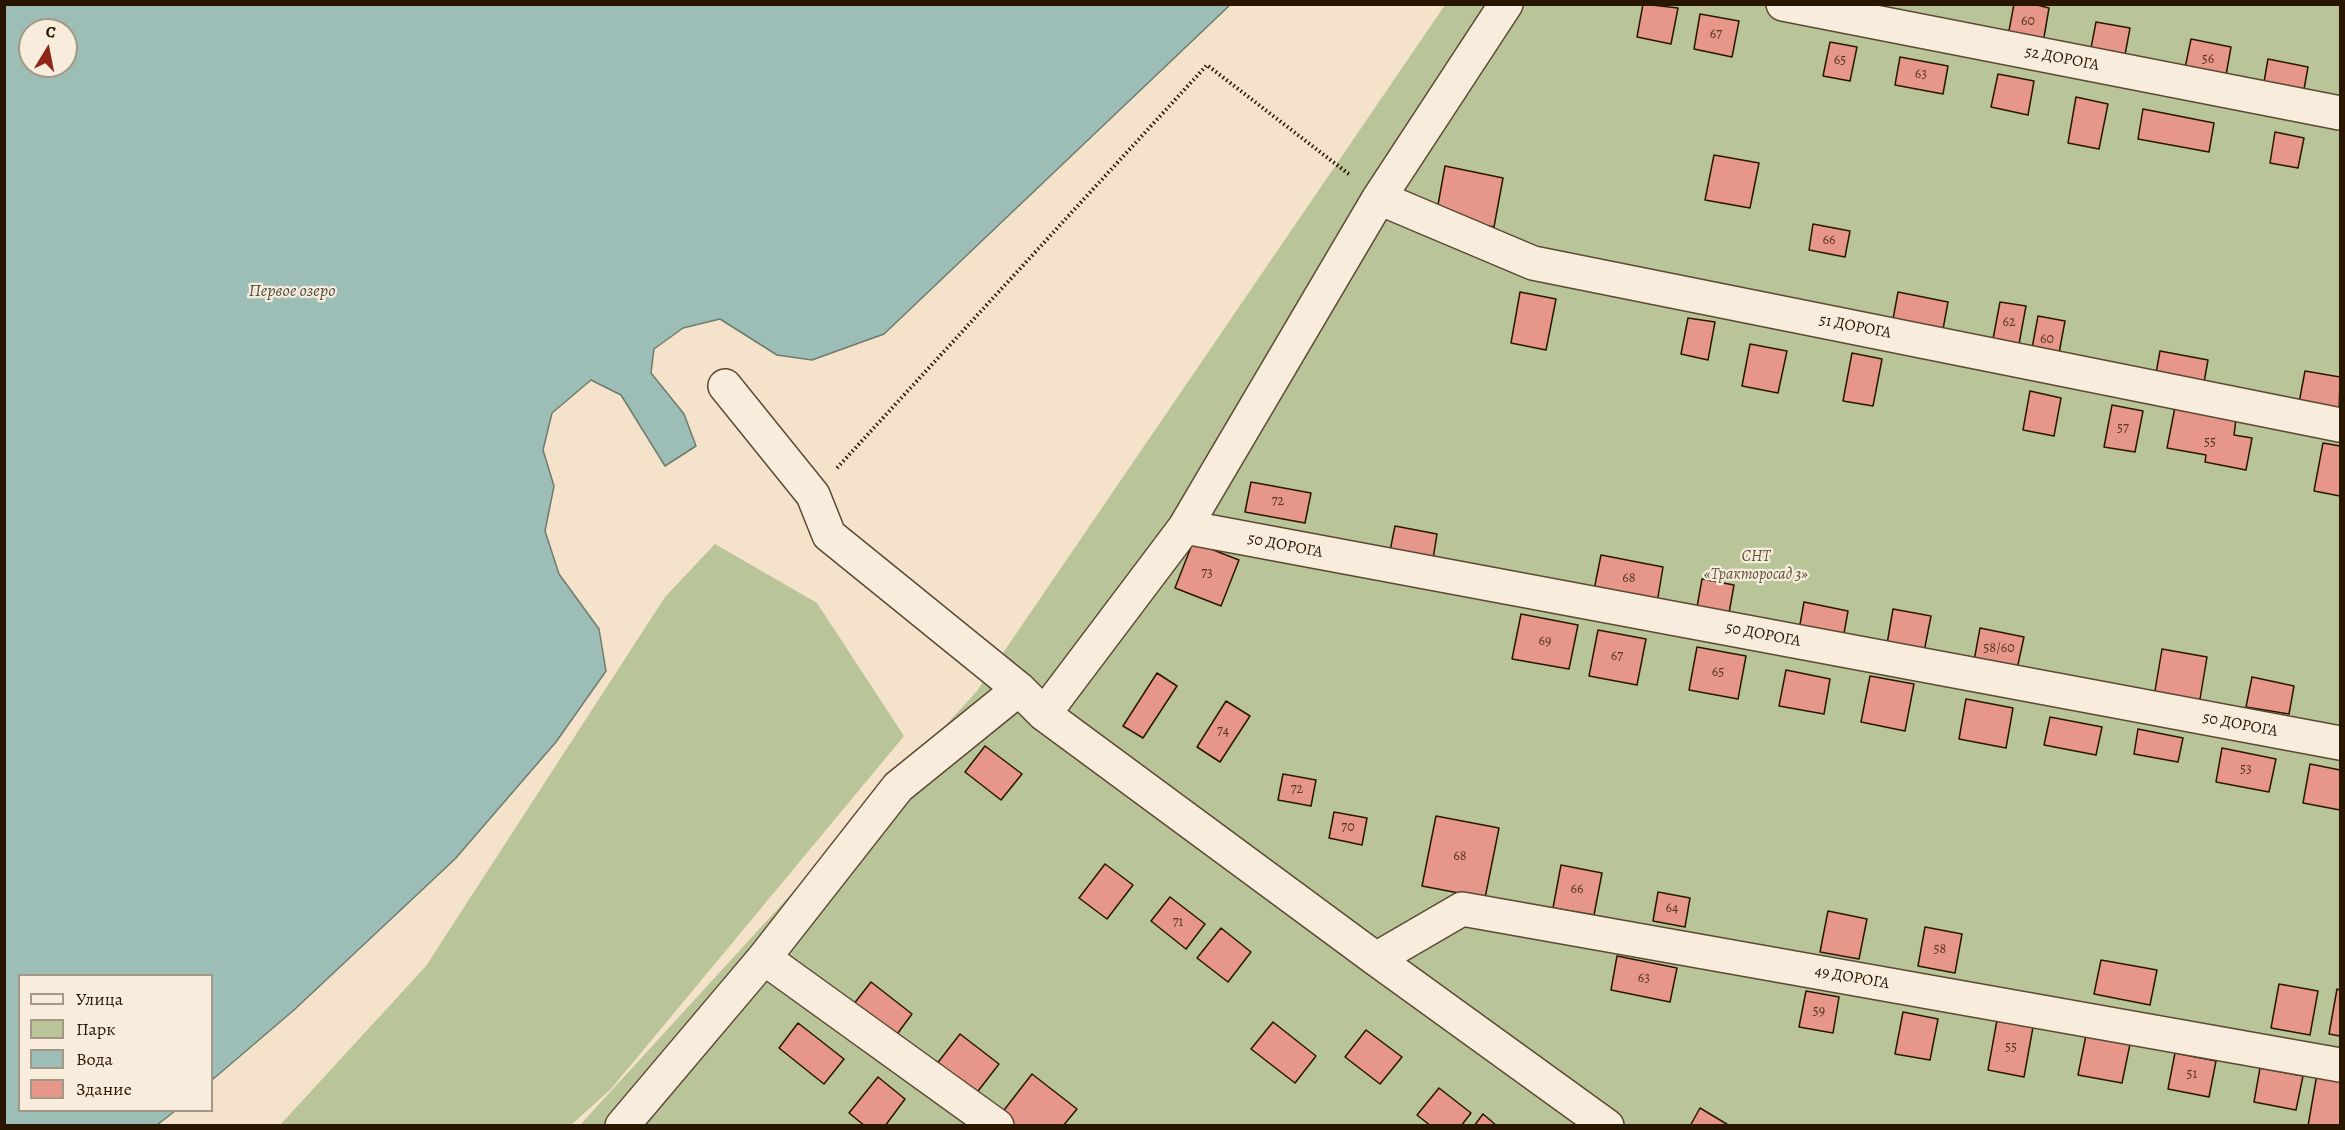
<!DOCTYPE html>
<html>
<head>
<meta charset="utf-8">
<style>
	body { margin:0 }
	#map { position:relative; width:2345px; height:1130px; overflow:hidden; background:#f4e3ca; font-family:Alegreya,serif }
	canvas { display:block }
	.frame { position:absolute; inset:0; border:6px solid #291601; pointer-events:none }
	.legend { position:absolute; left:18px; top:974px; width:195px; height:138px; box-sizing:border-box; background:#f8eddd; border:2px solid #a59785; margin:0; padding:8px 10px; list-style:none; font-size:18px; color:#291601 }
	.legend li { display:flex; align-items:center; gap:12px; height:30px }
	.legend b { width:30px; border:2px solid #a59785 }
	.north { position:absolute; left:18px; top:18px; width:60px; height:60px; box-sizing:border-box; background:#f8eddd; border:2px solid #a59785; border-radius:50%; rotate:10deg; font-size:16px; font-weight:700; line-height:24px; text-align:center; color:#291601 }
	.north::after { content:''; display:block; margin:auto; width:21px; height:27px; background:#8f2418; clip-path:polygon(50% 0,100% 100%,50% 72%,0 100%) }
</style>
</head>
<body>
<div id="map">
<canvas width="2345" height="1130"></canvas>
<div class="frame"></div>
<ul class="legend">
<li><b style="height:8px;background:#f8eddd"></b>Улица</li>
<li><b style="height:16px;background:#b9c499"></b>Парк</li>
<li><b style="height:16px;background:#9cbeb6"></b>Вода</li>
<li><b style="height:16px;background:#e7978a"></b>Здание</li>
</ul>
<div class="north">С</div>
</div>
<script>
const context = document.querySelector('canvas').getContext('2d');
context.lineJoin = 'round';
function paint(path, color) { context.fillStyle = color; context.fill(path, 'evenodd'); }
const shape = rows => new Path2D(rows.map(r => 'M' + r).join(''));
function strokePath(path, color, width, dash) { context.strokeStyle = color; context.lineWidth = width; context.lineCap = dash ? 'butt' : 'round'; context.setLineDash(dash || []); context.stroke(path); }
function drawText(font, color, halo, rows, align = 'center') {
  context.font = font + ' Alegreya,serif'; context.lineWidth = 4.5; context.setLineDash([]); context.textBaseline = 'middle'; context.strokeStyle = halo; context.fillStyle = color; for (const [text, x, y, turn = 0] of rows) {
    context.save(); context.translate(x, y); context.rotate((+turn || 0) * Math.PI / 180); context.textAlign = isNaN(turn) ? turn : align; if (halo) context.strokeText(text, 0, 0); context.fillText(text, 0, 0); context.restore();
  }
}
paint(shape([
	[1445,5,2340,5,2340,1125,579,1126,977,691],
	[715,544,817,603,904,736,611,1089,571,1125,280,1125,426,966,665,597]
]), '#b9c499');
const water = shape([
	[5,4,1230,4,1230,5,884,334,812,360,777,355,720,319,683,328,654,349,651,373,684,414,696,446,665,466,621,395,591,380,552,413,543,450,554,486,545,531,559,574,599,629,606,671,556,742,455,859,294,1010,212,1080,212,976,20,976,20,1110,175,1111,157,1125,5,1126,5,4],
	[30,30,66,30,66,66,30,66,30,30]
]);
paint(water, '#9cbeb6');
strokePath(water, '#6e7b6e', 1.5);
const building = shape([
	[1643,4,1678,8,1671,44,1637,37,1643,4],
	[2014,4,2033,4,2049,8,2043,43,2008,36,2014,4],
	[1700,14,1739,21,1732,57,1694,49,1700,14],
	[2096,22,2130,28,2124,60,2090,53,2096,22],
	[2191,39,2231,47,2225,81,2184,73,2191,39],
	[1830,42,1857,47,1850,81,1823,76,1830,42],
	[1900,57,1948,66,1943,94,1895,85,1900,57],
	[2268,59,2308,67,2303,95,2263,88,2268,59],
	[1998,74,2034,81,2028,115,1991,107,1998,74],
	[2076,97,2108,104,2099,149,2068,143,2076,97],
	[2143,109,2214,123,2209,152,2138,139,2143,109],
	[2275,132,2304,138,2298,168,2270,163,2275,132],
	[1714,155,1759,163,1750,208,1705,200,1714,155],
	[1445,166,1503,178,1494,227,1436,216,1445,166],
	[1813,224,1850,231,1845,257,1809,250,1813,224],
	[1520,292,1556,299,1546,350,1511,343,1520,292],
	[1898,292,1948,302,1941,340,1891,330,1898,292],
	[2000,302,2026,306,2019,344,1993,339,2000,302],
	[2038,316,2065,321,2057,364,2030,359,2038,316],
	[1688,318,1715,322,1708,360,1681,354,1688,318],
	[1750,344,1787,351,1778,393,1742,386,1750,344],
	[2160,351,2208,360,2203,388,2155,379,2160,351],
	[1852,353,1882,359,1873,406,1843,401,1852,353],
	[2305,371,2340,377,2339,416,2298,408,2305,371],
	[2030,391,2061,398,2054,436,2023,430,2030,391],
	[2112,405,2143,411,2135,452,2104,447,2112,405],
	[2175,407,2236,419,2234,435,2252,438,2246,470,2205,462,2206,455,2167,448,2175,407],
	[2323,443,2340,446,2340,496,2314,491,2323,443],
	[1251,482,1311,493,1305,523,1245,512,1251,482],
	[1395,526,1437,534,1433,559,1390,551,1395,526],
	[1193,542,1239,560,1221,606,1175,588,1193,542],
	[1601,555,1663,567,1657,603,1594,590,1601,555],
	[1702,579,1734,585,1728,619,1696,613,1702,579],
	[1804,602,1848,611,1843,639,1799,630,1804,602],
	[1893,609,1931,616,1923,657,1886,650,1893,609],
	[1521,614,1578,625,1569,669,1512,659,1521,614],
	[1980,628,2024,637,2017,669,1974,661,1980,628],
	[1598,630,1646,639,1637,685,1589,676,1598,630],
	[1697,647,1746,656,1738,699,1689,690,1697,647],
	[2162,649,2207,657,2199,705,2154,697,2162,649],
	[1786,670,1830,679,1824,714,1779,706,1786,670],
	[1157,673,1177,686,1143,738,1123,726,1157,673],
	[1870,676,1914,684,1905,731,1861,722,1870,676],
	[2252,677,2294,686,2289,714,2246,707,2252,677],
	[1966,699,2013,708,2006,748,1959,739,1966,699],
	[1226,701,1250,716,1220,762,1197,747,1226,701],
	[2050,717,2102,727,2096,755,2044,745,2050,717],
	[2138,729,2183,738,2178,762,2134,754,2138,729],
	[985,746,1022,774,1001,800,965,772,985,746],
	[2222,748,2276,759,2269,792,2216,782,2222,748],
	[2310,764,2340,770,2340,810,2303,803,2310,764],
	[1283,774,1316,780,1311,806,1278,800,1283,774],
	[1334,812,1367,818,1362,845,1329,838,1334,812],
	[1436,816,1499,828,1485,898,1422,886,1436,816],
	[1105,864,1133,885,1107,919,1079,898,1105,864],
	[1561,865,1602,873,1594,915,1553,908,1561,865],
	[1658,892,1690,898,1685,927,1653,921,1658,892],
	[1170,897,1205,924,1186,949,1151,921,1170,897],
	[1828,911,1867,919,1859,959,1820,952,1828,911],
	[1925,927,1962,934,1955,973,1918,966,1925,927],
	[1221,928,1251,952,1228,982,1197,958,1221,928],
	[1617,956,1677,968,1670,1002,1611,990,1617,956],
	[2101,960,2157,970,2150,1005,2094,994,2101,960],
	[871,982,912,1014,895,1037,853,1005,871,982],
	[2279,984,2318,991,2310,1035,2271,1028,2279,984],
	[2337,989,2340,990,2340,1036,2329,1034,2337,989],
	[1806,991,1839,997,1833,1033,1799,1027,1806,991],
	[1903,1012,1938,1019,1930,1060,1895,1054,1903,1012],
	[1997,1020,2033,1027,2024,1077,1988,1070,1997,1020],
	[1273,1022,1316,1056,1295,1083,1251,1049,1273,1022],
	[798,1023,844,1059,824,1084,779,1048,798,1023],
	[1366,1030,1402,1057,1380,1084,1345,1057,1366,1030],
	[960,1034,999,1064,975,1095,936,1065,960,1034],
	[2086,1035,2130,1044,2122,1083,2078,1075,2086,1035],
	[2175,1053,2216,1061,2209,1097,2168,1089,2175,1053],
	[2260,1068,2303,1076,2296,1110,2254,1102,2260,1068],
	[1032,1074,1077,1109,1063,1126,1016,1126,1001,1114,1032,1074],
	[2317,1074,2340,1079,2340,1126,2308,1126,2317,1074],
	[878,1077,905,1099,885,1126,865,1126,849,1113,878,1077],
	[1439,1088,1471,1113,1461,1126,1431,1126,1417,1115,1439,1088],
	[1700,1108,1730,1126,1690,1126,1700,1108],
	[1483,1114,1497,1126,1474,1126,1483,1114]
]);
paint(building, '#e7978a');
strokePath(building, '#291601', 1.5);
const minor = shape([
	[1783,4,2340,113],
	[1379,198,1533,263,2340,425],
	[725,386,813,495,829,535,1019,689,1044,714,1376,959,1607,1126],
	[1185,527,2340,743],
	[1044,714,1185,527,1379,198,1506,4],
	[764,958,997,1126],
	[1376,959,1462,909,2340,1065],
	[622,1126,764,958,898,787,1019,689]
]);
strokePath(minor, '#5c4933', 36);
strokePath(shape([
	[837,468,1207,65,1350,175]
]), '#291601', 4, [1.5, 3]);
strokePath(minor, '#f8eddd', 33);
drawText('14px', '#583623', null, [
	["60",2028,22],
	["67",1716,35],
	["56",2208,60],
	["65",1840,61],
	["63",1921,75],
	["66",1829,241],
	["62",2009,323],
	["60",2047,340],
	["57",2123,429],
	["55",2210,443],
	["72",1278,502],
	["73",1207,574],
	["68",1629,579],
	["69",1545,642],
	["58/60",1999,649],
	["67",1617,657],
	["65",1718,673],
	["74",1223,732],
	["53",2246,770],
	["72",1297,790],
	["70",1348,828],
	["68",1460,857],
	["66",1577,890],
	["64",1672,909],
	["71",1178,923],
	["58",1940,950],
	["63",1644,979],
	["59",1819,1012],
	["55",2011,1048],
	["51",2192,1075]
]);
drawText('16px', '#291601', '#f8eddd', [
	["52 ДОРОГА",2062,59,11],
	["51 ДОРОГА",1855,327,11],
	["50 ДОРОГА",1285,546,11],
	["50 ДОРОГА",1763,635,11],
	["50 ДОРОГА",2240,725,11],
	["49 ДОРОГА",1852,978,10]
]);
drawText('italic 16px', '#5b5336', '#f8eddd', [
	["СНТ",1756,557],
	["«Тракторосад 3»",1756,575]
]);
drawText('italic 18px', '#515140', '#f8eddd', [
	["Первое озеро",292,292]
]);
</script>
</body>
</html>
